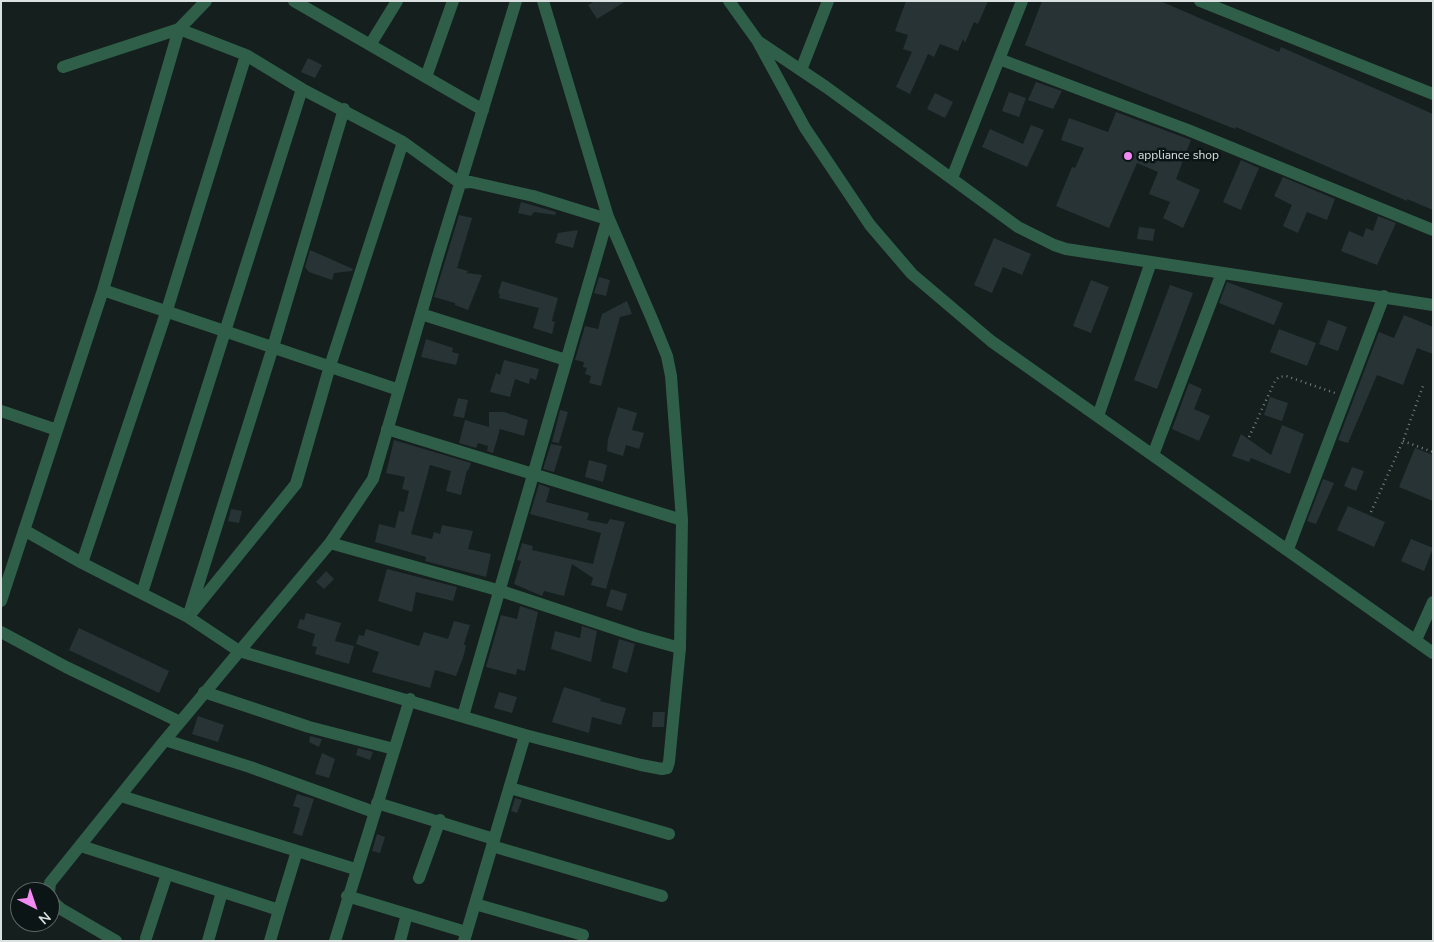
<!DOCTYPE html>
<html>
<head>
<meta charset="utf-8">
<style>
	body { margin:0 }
	#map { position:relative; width:1434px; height:942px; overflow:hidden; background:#141f1e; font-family:"Nunito Sans",sans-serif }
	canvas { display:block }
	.frame { position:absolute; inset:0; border:2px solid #dae1e0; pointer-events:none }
	.north { position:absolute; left:10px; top:882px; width:50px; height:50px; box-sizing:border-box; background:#0b1515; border:1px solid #5e6766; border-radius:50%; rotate:139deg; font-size:14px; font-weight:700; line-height:20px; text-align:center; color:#dae1e0 }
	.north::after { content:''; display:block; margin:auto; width:18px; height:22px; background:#f28af3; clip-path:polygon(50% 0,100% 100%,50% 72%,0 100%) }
</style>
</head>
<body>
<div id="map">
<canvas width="1434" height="942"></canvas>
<div class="frame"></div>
<div class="north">N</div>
</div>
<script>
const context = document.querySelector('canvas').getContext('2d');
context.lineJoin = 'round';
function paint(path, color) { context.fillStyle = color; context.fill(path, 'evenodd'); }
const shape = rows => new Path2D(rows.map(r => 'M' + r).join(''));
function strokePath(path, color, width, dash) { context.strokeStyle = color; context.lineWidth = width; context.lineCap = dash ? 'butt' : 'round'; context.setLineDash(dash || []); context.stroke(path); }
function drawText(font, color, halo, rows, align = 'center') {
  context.font = font + ' "Nunito Sans",sans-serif'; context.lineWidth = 5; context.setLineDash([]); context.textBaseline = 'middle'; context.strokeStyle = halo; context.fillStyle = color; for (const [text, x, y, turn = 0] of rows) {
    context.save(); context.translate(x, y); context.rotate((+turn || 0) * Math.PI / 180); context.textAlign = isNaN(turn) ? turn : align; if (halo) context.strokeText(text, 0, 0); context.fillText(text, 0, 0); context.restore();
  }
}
paint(shape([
	[595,1,626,1,597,19,588,5],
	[906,1,988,1,978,24,974,22,965,43,963,39,958,51,940,44,934,57,928,54,910,94,896,87,912,52,903,49,908,35,895,31],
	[1042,1,1160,1,1279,52,1281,47,1433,114,1433,210,1407,199,1407,201,1236,127,1235,129,1025,45],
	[308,58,322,65,315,78,301,72],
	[1036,82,1062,91,1053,109,1028,100],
	[1009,92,1026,98,1019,117,1002,111],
	[935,93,953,102,945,118,927,109],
	[1116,112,1191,140,1176,179,1200,190,1183,228,1163,218,1170,202,1149,194,1158,172,1137,163,1109,228,1056,206,1072,167,1075,168,1084,148,1061,140,1069,118,1108,132],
	[1031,125,1044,130,1027,167,982,147,990,129,1023,144],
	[1241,160,1259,168,1241,210,1223,202],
	[1283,177,1335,199,1327,220,1307,212,1298,233,1283,226,1292,205,1274,196],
	[521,202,556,212,555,215,534,212,531,216,518,213],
	[459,215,472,218,457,268,468,271,467,273,482,275,468,310,455,305,455,303,434,297],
	[1378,216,1396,223,1377,265,1341,251,1349,231,1363,237,1366,228,1373,231],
	[1139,227,1155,229,1153,241,1137,239],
	[578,230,573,248,555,243,558,233],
	[994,238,1031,254,1022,275,1003,267,992,293,974,285],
	[310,250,353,269,352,271,334,273,332,280,309,272,305,267],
	[599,277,610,280,606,296,594,293],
	[1091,280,1109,287,1091,333,1073,326],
	[502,281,558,298,553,316,552,321,555,322,552,334,533,328,539,308,499,298,500,294,498,293],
	[1227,282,1283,303,1274,325,1219,303],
	[1170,285,1193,293,1157,389,1134,380],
	[627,301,632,314,620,317,601,386,589,383,591,376,585,374,587,368,583,367,584,362,575,360,585,326,598,329,602,314],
	[1404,315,1433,327,1433,354,1417,348,1403,385,1377,375,1348,443,1338,440,1379,332,1394,338],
	[1328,320,1347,327,1338,351,1319,344],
	[1279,329,1316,343,1307,366,1270,352],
	[426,339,453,348,452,352,459,354,456,365,421,357],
	[504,360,539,369,536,380,530,378,529,384,515,379,510,397,490,392,496,373,500,375],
	[1189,383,1202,389,1194,409,1210,416,1199,441,1172,429],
	[1270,397,1288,403,1282,421,1264,415],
	[458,398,468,400,464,418,453,416],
	[618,407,637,413,632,430,644,433,639,449,626,445,623,456,607,451,608,439],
	[560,410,568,412,559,443,552,442],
	[489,412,504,412,528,420,524,436,500,429,493,453,487,451,488,446,478,443,476,448,459,443,465,420,489,427],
	[1282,425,1304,434,1290,474,1251,458,1249,462,1232,456,1241,434,1271,455],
	[394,440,471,463,468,471,467,470,461,495,446,491,451,471,430,465,411,534,432,539,434,532,440,534,442,525,473,531,468,549,491,554,486,577,425,561,426,557,375,542,379,524,395,528,399,511,404,512,409,491,402,489,405,477,386,473],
	[551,444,562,446,554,472,543,469],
	[1415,448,1433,455,1433,501,1399,487],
	[589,460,607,465,603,482,585,477],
	[1352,467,1364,471,1356,491,1344,486],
	[1323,479,1334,483,1316,524,1307,521],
	[539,484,550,488,546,502,589,513,587,520,607,524,610,519,625,522,606,589,591,585,593,578,572,564,564,596,544,591,542,596,514,584,521,561,517,560,522,543,533,546,532,550,593,564,601,533,530,514],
	[1348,506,1385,522,1374,547,1337,530],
	[231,509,242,511,239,523,228,521],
	[1411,539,1433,548,1424,571,1401,561],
	[387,569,457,587,453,601,416,592,412,612,378,601],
	[326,571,334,579,324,589,316,582],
	[611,589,627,594,622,611,606,606],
	[520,606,538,612,525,671,517,669,516,675,486,667,501,615,517,619],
	[306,613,341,623,335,641,354,646,349,664,315,654,317,647,312,646,315,634,297,628,300,619,304,620],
	[454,621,470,625,464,644,466,646,463,658,456,676,435,670,430,688,372,672,379,652,356,644,359,635,364,636,366,629,419,646,424,632,448,639],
	[582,626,597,631,591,662,551,649,555,631,580,638],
	[79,628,169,671,159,693,69,650],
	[619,639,635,644,627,673,612,668],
	[564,687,601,699,600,701,626,708,621,725,592,717,589,733,552,722],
	[499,692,517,697,512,713,494,708],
	[653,712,665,712,664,727,652,727],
	[198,716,224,725,218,742,192,734],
	[310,736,322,739,319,747,309,742],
	[358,748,373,752,370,760,356,755],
	[322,753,335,759,329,778,315,774],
	[297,794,314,799,302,836,293,833,300,808,293,806],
	[515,798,522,800,517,813,511,811],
	[377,834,385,837,380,853,372,851]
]), '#283336');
strokePath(shape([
	[1249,437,1275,381,1279,377,1286,376,1335,393],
	[1403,441,1433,452],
	[1371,512,1403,441,1424,383]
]), '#77807f', 2.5, [1, 4]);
strokePath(shape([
	[294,1,483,110],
	[729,1,757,40,805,128,870,225,912,274,991,341,1433,653],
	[1200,1,1433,94],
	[759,42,826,87,1018,227,1054,245,1066,249,1433,305],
	[370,45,397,1],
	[999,59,1188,130,1433,230],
	[63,67,179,29,246,55,302,89,403,142,460,183,471,182,533,196,607,219],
	[801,70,828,1],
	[426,77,453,1],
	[952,178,1022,1],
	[103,290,399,390],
	[421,314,566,360],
	[1,411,57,430],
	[1098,416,1151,262],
	[387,429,682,520],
	[1153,455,1222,273],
	[24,530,82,563,188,617,239,651,525,735,641,765,662,769,667,768,669,762,680,648,682,520,671,376,667,356,652,319,608,217,543,1],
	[330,543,501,591,637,636,680,648],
	[1288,549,1384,296],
	[82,563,167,310,246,55],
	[142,593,302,89],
	[1,601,103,290,179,29,206,1],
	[193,611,296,484,330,366,403,142],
	[188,617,273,347,344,109],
	[1,632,66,667,180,722],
	[1416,640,1433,602],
	[204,692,309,727,394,749],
	[463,716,608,217],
	[165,740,250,767,374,812],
	[510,788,669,834],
	[121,796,355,869],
	[377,803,494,839],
	[81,846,279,910,297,851],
	[492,846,662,896],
	[419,878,440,820],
	[49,892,50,883,161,745,330,543,373,479,437,259,516,1],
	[50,895,51,900,61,909,116,941],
	[347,896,466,932],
	[475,904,583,935],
	[146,938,167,874],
	[208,941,222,892],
	[270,941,279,910],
	[335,941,410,699],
	[400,941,407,914],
	[464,941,525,735]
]), '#2f5e49', 12);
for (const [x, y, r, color] of [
	[1128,156,5,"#f28af3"]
]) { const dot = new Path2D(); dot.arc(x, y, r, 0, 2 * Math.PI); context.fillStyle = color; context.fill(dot); strokePath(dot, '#0b1515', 2); }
drawText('12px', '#dae1e0', '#0b1515', [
	["appliance shop",1138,156]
], 'left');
</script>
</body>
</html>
